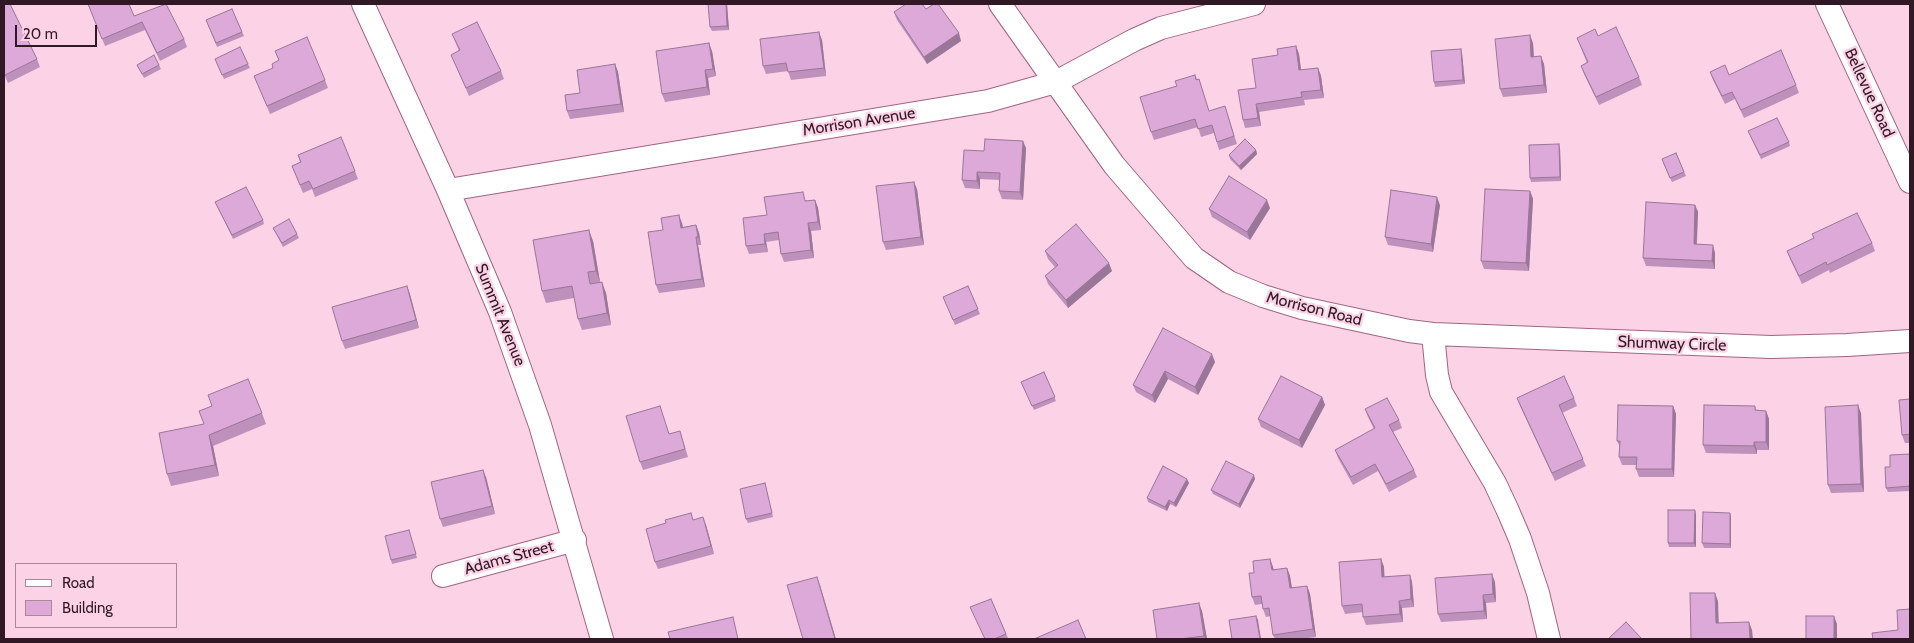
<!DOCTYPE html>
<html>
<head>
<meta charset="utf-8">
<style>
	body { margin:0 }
	#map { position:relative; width:1914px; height:643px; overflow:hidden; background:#fbd2e6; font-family:Cabin,sans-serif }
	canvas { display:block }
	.frame { position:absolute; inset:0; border:5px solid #311825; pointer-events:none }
	.legend { position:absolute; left:15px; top:563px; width:162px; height:65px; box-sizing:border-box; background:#fbd2e6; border:1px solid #a89; margin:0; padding:6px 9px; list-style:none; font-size:15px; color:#311825 }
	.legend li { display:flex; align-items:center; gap:10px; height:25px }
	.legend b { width:25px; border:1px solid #a89 }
	.scale { position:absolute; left:15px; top:25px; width:82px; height:22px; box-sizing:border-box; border:2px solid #311825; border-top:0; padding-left:6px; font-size:15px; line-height:18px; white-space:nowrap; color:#311825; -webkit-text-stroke:4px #fbd2e6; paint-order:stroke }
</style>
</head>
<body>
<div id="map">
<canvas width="1914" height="643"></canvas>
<div class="frame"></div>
<ul class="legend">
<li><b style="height:6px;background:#fff"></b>Road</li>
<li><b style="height:14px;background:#dca9d9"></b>Building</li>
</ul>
<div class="scale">20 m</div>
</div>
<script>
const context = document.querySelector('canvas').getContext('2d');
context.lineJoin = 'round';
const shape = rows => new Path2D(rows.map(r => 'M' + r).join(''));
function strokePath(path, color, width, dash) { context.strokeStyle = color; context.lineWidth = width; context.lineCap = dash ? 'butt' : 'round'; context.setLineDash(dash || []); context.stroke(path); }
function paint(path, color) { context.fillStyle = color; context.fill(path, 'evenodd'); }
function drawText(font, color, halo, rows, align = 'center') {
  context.font = font + ' Cabin,sans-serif'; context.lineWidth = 4.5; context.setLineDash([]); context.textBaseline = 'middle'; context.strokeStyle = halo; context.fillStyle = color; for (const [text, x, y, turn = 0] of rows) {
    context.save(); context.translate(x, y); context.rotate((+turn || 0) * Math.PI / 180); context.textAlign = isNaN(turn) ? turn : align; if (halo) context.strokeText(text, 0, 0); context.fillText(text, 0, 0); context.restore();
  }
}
const street = shape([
	[363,4,448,190,500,312,540,425,602,639],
	[1000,4,1114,165,1194,258,1229,282,1263,296,1302,308,1409,331,1433,334,1437,375,1441,392,1495,483,1508,511,1520,539,1538,593,1549,639],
	[1827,4,1910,182],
	[448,190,988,101,1056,82,1134,40,1161,28,1254,4],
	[1433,334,1771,347,1847,345,1910,341],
	[443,576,575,540]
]);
strokePath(street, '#a16583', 24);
strokePath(street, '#fff', 22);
paint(shape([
	[4,4,37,59,40,67,8,83,4,74],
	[88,4,134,16,184,39,187,47,160,61,145,30,105,46],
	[708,4,727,4,729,30,712,31,710,27],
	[232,9,244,36,217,47,206,20],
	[926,9,961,41,927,64,897,20,894,12],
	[452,34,501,71,504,79,469,96,451,55,459,51],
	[1598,36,1639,77,1642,85,1599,105,1584,74,1581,66,1587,63,1577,38],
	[822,40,826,76,791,80,788,71,766,74,763,66],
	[1533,43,1534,57,1544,64,1547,93,1503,97,1500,89],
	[1296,46,1299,54,1301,70,1318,68,1321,76,1324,98,1304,100,1305,105,1259,112,1261,126,1245,128,1243,120,1278,55],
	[275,51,325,80,328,88,270,114,254,76,273,68,279,61],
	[712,51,716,76,708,78,710,95,665,102,662,94],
	[1462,53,1465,84,1435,87,1434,82],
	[215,59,248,64,250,68,224,79],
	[615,64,618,72,624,112,570,119,567,111],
	[137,65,159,65,161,69,144,78],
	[1710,72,1796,85,1799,93,1744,118,1735,99,1725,104,1713,80],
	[1195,75,1197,79,1199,79,1209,111,1225,106,1237,144,1219,150,1214,133,1201,137,1198,127,1154,140,1151,132,1177,86],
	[1748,131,1789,142,1790,146,1761,159],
	[1026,148,1023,200,1002,199,999,191,1000,180,980,179,980,189,965,188,962,180,984,151],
	[1560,148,1561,181,1531,182,1530,178],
	[1256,150,1257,154,1241,170,1230,159,1229,155],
	[1676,153,1686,176,1672,182,1663,163],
	[298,155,355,171,358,179,315,197,312,189,303,193,292,166,300,162],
	[917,189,924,245,886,250,883,242],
	[1530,191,1533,199,1529,271,1484,269,1481,261],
	[806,200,807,201,815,200,818,208,821,230,811,231,814,258,784,262,781,254,779,240,766,242,768,252,749,254,746,246,767,215],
	[215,202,263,220,264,224,233,239],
	[1440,205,1433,252,1388,245,1385,237],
	[1695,205,1698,212,1697,244,1715,253,1715,269,1646,266,1643,258],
	[1270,208,1250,240,1212,217,1209,209],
	[682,223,683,227,696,225,699,233,701,245,698,245,705,287,659,293,656,285,663,230],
	[273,228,297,234,299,238,283,247],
	[593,241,600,282,606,293,611,325,582,330,578,319,574,298,546,303,542,291],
	[1872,243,1875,251,1830,273,1829,270,1802,284,1790,259,1787,251],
	[1045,251,1112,271,1068,308,1048,284,1045,276,1055,267,1048,259],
	[407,286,419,328,345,349,342,341],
	[968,286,980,314,955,325,943,297],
	[1163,328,1215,362,1198,395,1168,379,1155,403,1136,392,1133,385],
	[1044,372,1056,401,1034,410,1021,382],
	[1322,397,1325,405,1302,448,1261,427,1258,419],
	[1517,398,1574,398,1577,406,1562,413,1586,466,1555,481,1520,406],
	[1910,399,1910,443,1905,443,1902,435],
	[660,406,669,434,680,431,688,457,643,470,640,462],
	[1673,406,1676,414,1674,477,1639,477,1636,469,1636,465,1622,465,1619,457,1620,447,1617,441],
	[1755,406,1756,410,1766,411,1769,419,1769,450,1757,450,1757,454,1706,453,1703,445],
	[1365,409,1399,420,1402,428,1393,432,1414,470,1417,477,1389,492,1378,471,1353,485,1338,458,1335,450,1374,429,1368,417],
	[199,411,262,413,266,424,213,446,219,476,171,486,167,474,204,424],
	[1861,413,1864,492,1831,493,1828,485],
	[1910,454,1910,491,1888,492,1886,488,1890,467],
	[486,477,495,514,443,527,440,519],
	[1255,479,1240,508,1213,494,1211,490],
	[765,483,773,517,748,523,746,519],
	[1189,483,1176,507,1170,504,1167,511,1148,502,1147,498],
	[691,513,693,520,706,525,714,554,658,569,655,562,666,523],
	[1696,514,1696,547,1669,547,1668,543],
	[1731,517,1731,548,1704,548,1702,543],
	[409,530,417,558,392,564,391,560],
	[1270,559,1274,570,1287,568,1290,576,1292,588,1307,586,1310,594,1316,637,1301,639,1275,639,1273,635,1271,616,1266,617,1263,609,1262,604,1255,605,1252,597,1254,573],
	[1381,559,1384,567,1384,577,1410,575,1412,582,1414,607,1402,608,1403,622,1366,625,1363,617,1363,612,1345,614,1342,606],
	[1495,582,1496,602,1486,603,1487,619,1441,622,1438,614],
	[991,599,1008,638,1005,639,984,639],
	[1202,611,1207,639,1157,639]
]), '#bd91bb');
paint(shape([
	[726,4,727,4,729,30,727,26],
	[819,32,822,40,826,76,824,68],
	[959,33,961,41,927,64,924,57],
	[1530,35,1533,43,1534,65,1531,57],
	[709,43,712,51,716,76,713,69],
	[1296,46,1299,54,1302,78,1299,70],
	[1461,49,1462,53,1465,84,1463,80],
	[1541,56,1544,64,1547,93,1544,85],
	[615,64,618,72,624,112,621,104],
	[1318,68,1321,76,1324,98,1321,90],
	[705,70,708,78,710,95,707,87],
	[1256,104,1259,112,1261,126,1258,118],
	[1023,141,1026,148,1023,200,1020,192],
	[1559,144,1560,148,1561,181,1560,177],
	[1256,150,1257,154,1241,170,1239,166],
	[977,172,980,179,980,189,977,181],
	[914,182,917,189,924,245,921,237],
	[1530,191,1533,199,1529,271,1526,263],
	[1437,197,1440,205,1433,252,1431,244],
	[815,200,818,208,821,230,818,222],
	[1267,200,1270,208,1250,240,1247,232],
	[1695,205,1698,212,1696,252,1694,244],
	[679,215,682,223,684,236,681,228],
	[808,223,811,231,814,258,811,250],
	[696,225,699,233,701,245,698,237],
	[589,230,593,241,600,282,596,271],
	[764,234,766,242,768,252,765,244],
	[696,237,698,245,705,287,702,279],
	[1713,245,1715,253,1715,269,1712,261],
	[1109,263,1112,271,1068,308,1066,300],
	[602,282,606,293,611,325,607,313],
	[407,286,410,294,419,328,416,320],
	[1212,354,1215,362,1198,395,1195,387],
	[1165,371,1168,379,1155,403,1152,395],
	[1322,397,1325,405,1302,448,1299,440],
	[1858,405,1861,413,1864,492,1861,484],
	[1673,406,1676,414,1674,477,1672,469],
	[1766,411,1769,419,1769,450,1766,442],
	[209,435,213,446,219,476,215,465],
	[1754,442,1757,450,1757,454,1754,446],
	[483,470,486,477,495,514,492,506],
	[1254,475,1255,479,1240,508,1239,504],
	[1187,479,1189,483,1176,507,1174,503],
	[1169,500,1170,504,1167,511,1165,507],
	[1695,510,1696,514,1696,547,1694,543],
	[1730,513,1731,517,1731,548,1730,544],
	[703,517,706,525,714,554,711,546],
	[1270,559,1273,567,1275,578,1272,570],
	[1381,559,1384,567,1385,585,1382,577],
	[1287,568,1290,576,1293,596,1290,588],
	[1492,574,1495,582,1496,602,1493,594],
	[1410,575,1412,582,1414,607,1411,599],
	[817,577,820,585,836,639,835,639],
	[1307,586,1310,594,1316,637,1313,629],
	[1715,593,1718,601,1719,631,1716,623],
	[1483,595,1486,603,1487,619,1484,611],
	[1399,601,1402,608,1403,622,1400,614],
	[1199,603,1202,611,1207,639,1206,639,1204,636],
	[1256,616,1258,620,1261,639,1260,639],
	[1834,616,1837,624,1837,639,1834,639],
	[1749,622,1752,630,1753,639,1750,639]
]), '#9a7698');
const building = shape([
	[4,4,10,4,37,59,5,75,4,72,4,4],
	[88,4,129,4,134,16,166,4,184,39,157,53,142,22,102,39,88,4],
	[708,4,726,4,727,26,710,27,708,4],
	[906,4,922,4,926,9,934,4,938,4,959,33,924,57,894,12,906,4],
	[232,9,242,32,216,43,206,20,232,9],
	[477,22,501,71,466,88,451,55,460,50,452,34,477,22],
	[1616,27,1639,77,1596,97,1581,66,1588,62,1577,38,1595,29,1598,36,1616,27],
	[819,32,824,68,788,72,786,63,763,66,760,39,819,32],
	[1530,35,1531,57,1541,56,1544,85,1500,89,1495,39,1530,35],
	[307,37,325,80,267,106,254,76,273,68,272,64,279,60,275,51,307,37],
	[709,43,713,69,705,70,707,87,662,94,656,51,709,43],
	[1296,46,1299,70,1318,68,1321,90,1301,92,1302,97,1256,104,1258,118,1243,120,1238,90,1256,88,1252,59,1278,55,1277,49,1296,46],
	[240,47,248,64,222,75,215,59,240,47],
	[1461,49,1463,80,1434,82,1431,51,1461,49],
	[1781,50,1796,85,1741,110,1732,92,1722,96,1710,72,1725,65,1729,75,1781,50],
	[154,55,159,65,142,74,137,65,154,55],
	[615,64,621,104,567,111,565,95,580,93,577,70,615,64],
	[1195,75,1196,80,1199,79,1209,111,1225,106,1234,136,1217,142,1212,125,1198,129,1195,119,1151,132,1140,97,1177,86,1175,81,1195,75],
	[1777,118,1789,142,1760,155,1748,131,1777,118],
	[341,137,355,171,313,189,309,181,300,185,292,166,301,162,298,155,341,137],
	[985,139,1023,141,1020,192,999,191,1000,173,977,172,977,181,962,180,964,150,984,151,985,139],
	[1245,139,1256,150,1239,166,1229,155,1245,139],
	[1559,144,1560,177,1530,178,1529,145,1559,144],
	[1676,153,1684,172,1670,178,1662,159,1676,153],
	[1229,176,1267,200,1247,232,1209,209,1229,176],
	[914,182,921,237,883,242,876,186,914,182],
	[246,187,263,220,232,235,215,202,246,187],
	[1485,189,1530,191,1526,263,1481,261,1485,189],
	[1391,190,1437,197,1431,244,1385,237,1391,190],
	[803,192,805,201,815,200,818,222,808,223,811,250,781,254,778,232,764,234,765,244,746,246,743,218,767,215,764,197,803,192],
	[1646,202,1695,205,1694,244,1713,245,1712,261,1643,258,1646,202],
	[1857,213,1872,243,1827,265,1826,262,1799,276,1787,251,1814,238,1812,234,1857,213],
	[679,215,681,228,696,225,698,237,696,237,702,279,656,285,648,232,663,230,661,218,679,215],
	[289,219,297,234,282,243,273,228,289,219],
	[1076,224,1109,263,1066,300,1045,276,1058,265,1045,251,1076,224],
	[589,230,596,271,588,272,590,284,602,282,607,313,578,319,572,286,542,291,533,240,589,230],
	[407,286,416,320,342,341,332,307,407,286],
	[968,286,978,309,953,320,943,297,968,286],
	[1163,328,1212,354,1195,387,1165,371,1152,395,1133,385,1163,328],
	[1044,372,1055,397,1032,406,1021,382,1044,372],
	[1281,376,1322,397,1299,440,1258,419,1281,376],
	[1564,376,1574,398,1559,405,1583,459,1552,473,1517,398,1564,376],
	[248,379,262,413,209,435,215,465,167,474,159,433,204,424,199,411,212,406,208,395,248,379],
	[1387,398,1399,420,1389,425,1414,470,1386,484,1375,464,1351,477,1335,450,1375,428,1365,409,1387,398],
	[1910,399,1910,434,1902,435,1899,400,1910,399],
	[1618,405,1673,406,1672,469,1636,469,1637,457,1619,457,1620,441,1617,441,1618,405],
	[1704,405,1755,406,1755,410,1766,411,1766,442,1754,442,1754,446,1703,445,1704,405],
	[1858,405,1861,484,1828,485,1825,407,1858,405],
	[660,406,669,434,680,431,685,449,640,462,626,416,660,406],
	[1910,454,1910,486,1886,488,1885,467,1890,467,1890,455,1910,454],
	[1226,461,1254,475,1239,504,1211,490,1226,461],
	[1163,466,1187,479,1174,503,1169,500,1165,507,1147,498,1163,466],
	[483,470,492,506,440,519,431,482,483,470],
	[765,483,772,513,746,519,740,489,765,483],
	[1668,510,1695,510,1694,543,1668,543,1668,510],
	[1703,512,1730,513,1730,544,1702,543,1703,512],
	[691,513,693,520,703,517,711,546,655,562,646,529,666,523,665,520,691,513],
	[409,530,416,554,391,560,385,536,409,530],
	[1270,559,1272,570,1287,568,1290,588,1307,586,1313,629,1273,635,1269,608,1263,609,1261,596,1252,597,1249,573,1254,573,1253,561,1270,559],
	[1381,559,1382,577,1410,575,1411,599,1399,601,1400,614,1363,617,1362,604,1342,606,1339,562,1381,559],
	[1492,574,1493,594,1483,595,1484,611,1438,614,1435,578,1492,574],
	[817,577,835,639,803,639,787,585,817,577],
	[1690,593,1715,593,1716,623,1749,622,1750,639,1691,639,1690,593],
	[991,599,1006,634,994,639,985,639,970,607,991,599],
	[1199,603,1204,636,1180,639,1157,639,1153,610,1199,603],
	[1910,609,1910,639,1873,639,1872,633,1898,630,1897,610,1910,609],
	[1256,616,1260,639,1232,639,1229,620,1256,616],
	[1806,616,1834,616,1834,639,1806,639,1806,616],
	[733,617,738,639,670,639,668,632,733,617],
	[1078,620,1086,639,1034,639,1078,620],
	[1626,622,1642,639,1608,639,1626,622]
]);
paint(building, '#dca9d9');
strokePath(building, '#9a7698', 1);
drawText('16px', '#311825', '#fbd2e6', [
	["Bellevue Road",1869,93,65],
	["Morrison Avenue",859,122,-9],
	["Morrison Road",1314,309,14],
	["Summit Avenue",500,315,68],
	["Shumway Circle",1672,344,2],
	["Adams Street",509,558,-15]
]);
</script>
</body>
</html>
